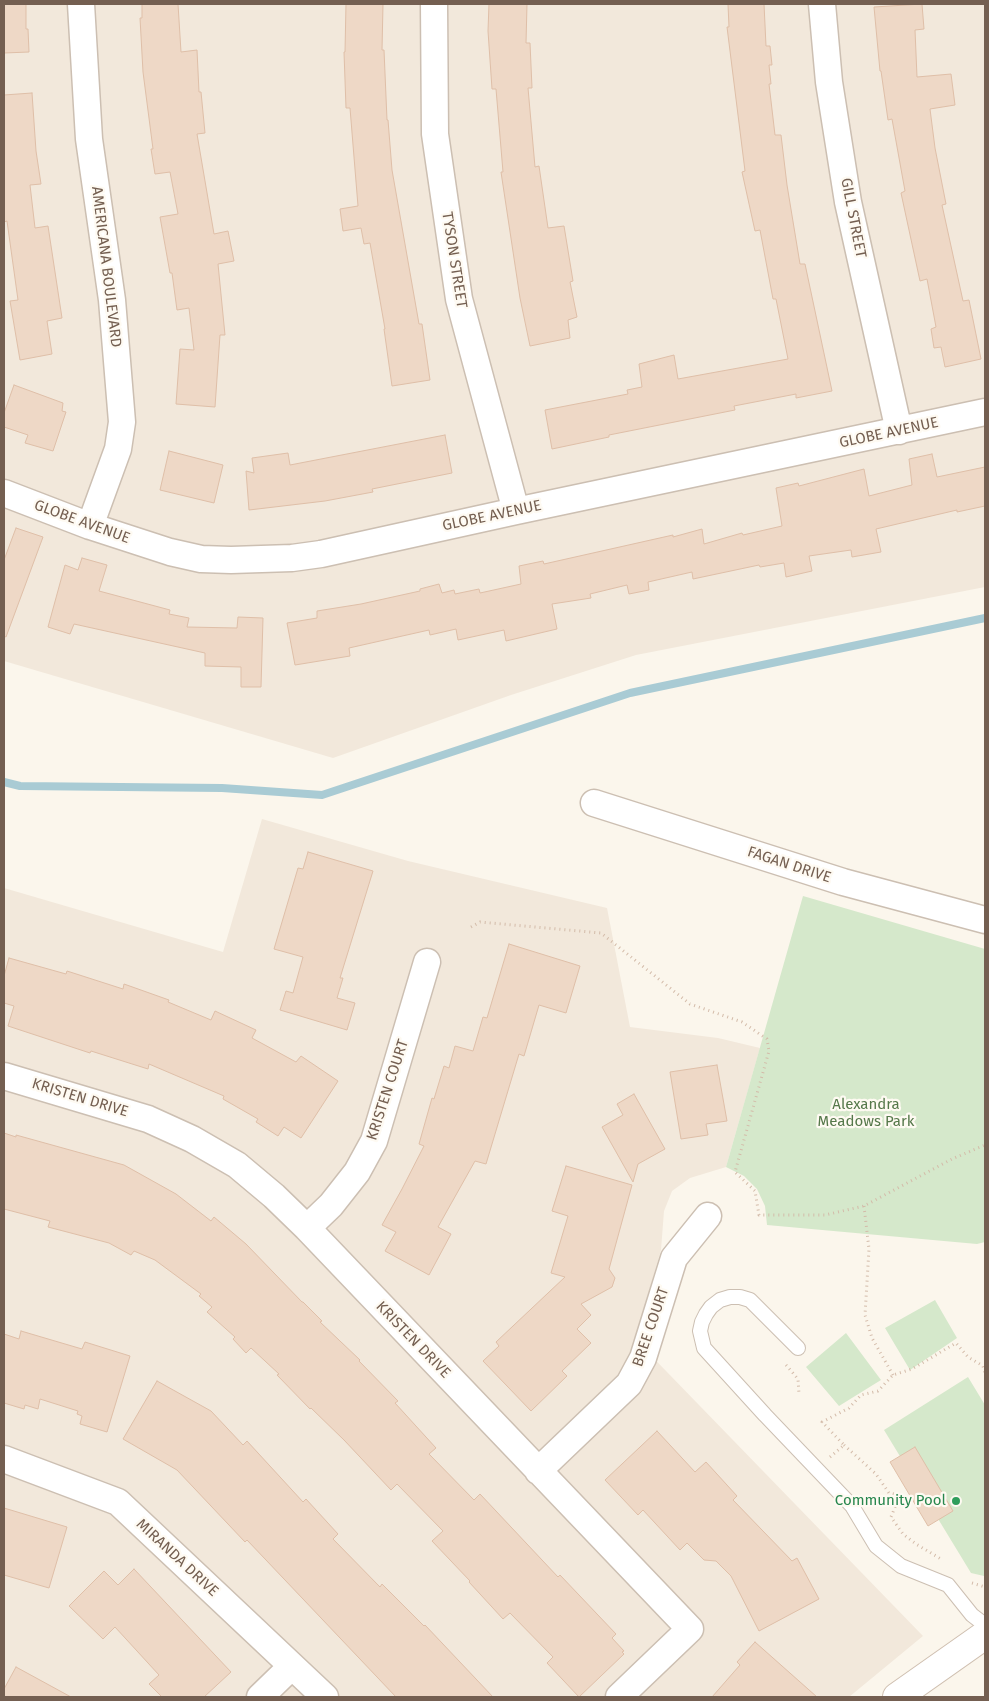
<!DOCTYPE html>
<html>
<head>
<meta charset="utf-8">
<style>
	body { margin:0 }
	#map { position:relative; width:989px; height:1701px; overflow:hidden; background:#fbf6ec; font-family:"Fira Sans",sans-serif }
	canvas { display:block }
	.frame { position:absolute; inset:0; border:5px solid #745f51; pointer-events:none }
</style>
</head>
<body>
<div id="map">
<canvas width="989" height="1701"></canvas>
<div class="frame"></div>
</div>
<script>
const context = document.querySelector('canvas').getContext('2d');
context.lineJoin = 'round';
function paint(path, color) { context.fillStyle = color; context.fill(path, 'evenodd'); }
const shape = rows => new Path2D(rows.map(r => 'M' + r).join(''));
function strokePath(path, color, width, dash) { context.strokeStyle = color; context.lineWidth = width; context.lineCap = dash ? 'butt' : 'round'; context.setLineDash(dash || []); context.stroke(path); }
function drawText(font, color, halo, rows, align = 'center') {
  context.font = font + ' "Fira Sans",sans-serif'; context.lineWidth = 4.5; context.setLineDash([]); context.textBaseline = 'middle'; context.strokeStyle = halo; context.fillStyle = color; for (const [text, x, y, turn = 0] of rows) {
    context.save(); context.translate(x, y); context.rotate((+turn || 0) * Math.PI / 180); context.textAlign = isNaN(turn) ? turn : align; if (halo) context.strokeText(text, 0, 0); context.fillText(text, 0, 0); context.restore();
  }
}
paint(shape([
	[4,4,985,4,985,587,636,655,511,695,333,758,4,661],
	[262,819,408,861,607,908,630,1027,718,1038,760,1048,726,1167,690,1178,672,1191,664,1211,661,1250,635,1339,923,1636,849,1697,4,1697,4,888,223,952]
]), '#f2e8db');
paint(shape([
	[803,896,985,949,985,1242,977,1244,767,1225,765,1206,757,1189,744,1176,726,1167],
	[935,1300,957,1338,910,1370,885,1328],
	[846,1333,881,1380,839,1406,806,1367],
	[968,1377,985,1405,984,1576,971,1573,884,1430]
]), '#d5e8cb');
strokePath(shape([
	[4,782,20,786,222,788,322,795,630,693,985,618]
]), '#a9cbd4', 8);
const building = shape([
	[4,4,26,4,26,29,28,29,29,52,4,53,4,4],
	[142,4,178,4,181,52,197,50,199,92,201,92,205,133,197,134,214,234,228,231,234,261,218,264,225,335,220,335,215,407,176,404,180,349,194,350,189,308,177,310,172,273,170,273,160,217,178,214,170,172,155,174,151,149,153,149,143,72,140,18,142,18,142,4],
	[346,4,383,4,382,50,384,50,387,120,388,120,392,170,419,324,422,324,430,380,392,386,384,329,385,329,370,243,364,244,361,228,343,231,340,209,358,206,350,108,346,108,344,52,345,52,346,4],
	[489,4,527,4,526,43,530,43,532,88,528,88,535,167,539,166,548,228,564,226,573,281,570,282,577,317,568,320,570,338,530,346,520,298,501,172,503,172,496,89,492,89,488,31,489,4],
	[728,4,764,4,766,46,770,46,772,65,769,65,771,84,769,84,775,135,781,135,787,185,800,264,805,264,832,391,796,398,796,394,734,406,735,410,609,435,609,437,552,449,545,410,628,394,627,390,642,387,639,364,674,355,678,379,788,359,776,299,773,299,760,230,755,231,742,172,745,171,727,27,729,27,728,4],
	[922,4,924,29,915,30,917,77,951,74,955,105,930,109,935,148,946,204,942,205,963,301,969,300,981,359,945,367,941,347,934,348,931,329,936,327,927,279,920,281,901,193,905,191,892,119,888,120,881,71,880,71,874,7,922,4],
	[32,93,36,151,41,184,30,185,35,228,48,226,62,318,47,321,52,354,20,360,10,301,18,300,7,221,4,222,4,95,32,93],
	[14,385,63,403,62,411,66,412,53,451,25,443,28,435,4,427,4,413,14,385],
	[445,435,452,473,372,489,373,492,325,501,249,510,246,471,254,473,252,458,288,453,290,465,445,435],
	[169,451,223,465,214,503,160,490,169,451],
	[932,454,937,477,985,467,985,506,957,512,957,510,876,529,881,552,852,557,851,550,809,556,812,571,786,577,784,563,760,567,759,565,693,579,692,572,648,582,649,590,629,594,627,585,590,594,591,598,552,604,557,629,506,641,504,630,458,640,456,629,430,635,429,630,349,648,350,656,295,665,287,623,317,618,317,611,361,604,420,591,420,589,439,584,442,593,454,590,455,594,479,589,480,593,521,584,519,566,543,561,544,564,673,535,673,537,702,529,704,544,742,533,743,535,782,526,776,488,798,483,799,486,864,469,869,496,912,485,909,459,932,454],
	[16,528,43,537,6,637,4,636,4,560,16,528],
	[82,558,107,565,99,591,170,610,169,614,189,618,187,627,237,628,238,617,263,618,261,687,241,687,241,667,205,666,205,653,74,624,70,634,48,627,65,565,78,570,82,558],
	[308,852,373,871,340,978,343,978,337,998,355,1003,347,1030,280,1010,286,991,293,993,303,957,274,949,298,868,303,869,308,852],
	[509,944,580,966,566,1013,539,1005,524,1056,519,1054,486,1164,475,1161,438,1227,451,1234,429,1275,385,1251,396,1232,382,1225,402,1189,424,1146,419,1144,432,1098,434,1099,444,1066,449,1068,455,1046,473,1051,483,1017,487,1018,509,944],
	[9,958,66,974,67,971,123,989,124,984,169,1000,168,1002,211,1020,215,1011,256,1030,252,1038,296,1062,301,1056,338,1081,301,1138,284,1127,278,1136,256,1122,258,1119,223,1099,224,1096,149,1064,148,1069,91,1051,90,1053,8,1026,14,1006,4,1003,4,976,9,958],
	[717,1065,727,1121,706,1124,708,1135,681,1139,670,1072,717,1065],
	[634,1094,665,1149,638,1164,633,1182,602,1127,623,1115,617,1104,634,1094],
	[4,1133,16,1137,16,1135,124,1165,176,1194,211,1221,214,1217,246,1244,302,1302,303,1302,322,1321,320,1322,360,1360,359,1361,398,1401,395,1403,436,1448,429,1454,474,1500,480,1494,558,1577,560,1575,616,1634,612,1638,624,1651,622,1652,624,1654,579,1697,547,1663,553,1657,510,1613,503,1619,469,1582,470,1581,432,1541,443,1531,397,1484,391,1490,344,1440,311,1408,310,1409,277,1375,279,1374,251,1348,246,1353,233,1339,235,1337,207,1312,212,1307,199,1296,201,1294,155,1260,134,1251,131,1255,109,1243,48,1227,50,1221,4,1209,4,1133],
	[566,1166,632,1185,609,1269,615,1278,612,1287,581,1304,591,1315,577,1329,591,1343,562,1371,567,1376,531,1411,483,1361,499,1346,496,1342,565,1277,551,1273,568,1216,552,1211,566,1166],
	[21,1331,82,1349,85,1342,130,1356,107,1432,80,1424,82,1416,77,1414,78,1411,40,1399,38,1409,25,1405,24,1409,4,1403,4,1334,19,1339,21,1331],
	[157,1381,211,1411,243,1445,247,1441,303,1502,306,1499,338,1534,333,1539,380,1587,382,1584,424,1626,425,1625,493,1697,396,1697,247,1540,245,1542,177,1470,123,1439,157,1381],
	[657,1431,695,1472,706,1462,737,1496,733,1500,792,1561,797,1558,819,1599,759,1631,731,1576,716,1561,704,1560,687,1543,680,1550,643,1510,638,1515,605,1480,657,1431],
	[915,1447,953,1511,928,1526,890,1462,915,1447],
	[4,1508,67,1527,49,1588,4,1575,4,1508],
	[134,1569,231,1672,204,1697,162,1697,149,1684,159,1675,115,1627,103,1639,69,1606,104,1571,118,1585,134,1569],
	[755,1642,817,1697,712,1697,740,1665,737,1662,755,1642],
	[16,1667,71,1697,4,1697,4,1689,16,1667]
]);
paint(building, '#eed8c6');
strokePath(building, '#dfbfa8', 1);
const service = shape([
	[798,1348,750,1300,740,1297,730,1297,720,1300,711,1307,706,1314,702,1322,700,1331,704,1348,765,1415,852,1506,876,1546,901,1566,948,1585,972,1615,985,1625]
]);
const minor = shape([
	[81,4,89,139,112,300,122,422,118,449,90,526],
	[434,4,435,134,459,299,516,511],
	[822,4,829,82,848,202,899,431],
	[4,493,90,526,170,552,201,559,231,560,292,558,321,554,516,511,985,412],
	[594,803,843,882,985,920],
	[4,1076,148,1119,192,1139,237,1165,274,1196,307,1228,690,1629,619,1697],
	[307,1228,331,1205,357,1172,374,1141,427,962],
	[4,1459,118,1502,325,1697],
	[538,1471,629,1384,643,1358,674,1258,708,1216],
	[260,1697,292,1666]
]);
const secondary = shape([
	[897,1697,985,1635]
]);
strokePath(service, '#ccbfb2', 16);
strokePath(minor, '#ccbfb2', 29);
strokePath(secondary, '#cfbfb0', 30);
strokePath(shape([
	[471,927,480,922,601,933,690,1004,742,1022,767,1039,769,1051,735,1172,755,1191,759,1215,825,1215,864,1206,952,1159,985,1145],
	[864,1206,869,1249,865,1315,872,1338,893,1375],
	[786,1365,798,1379,799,1394],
	[844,1445,876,1474,889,1493,900,1495,891,1517,903,1534,916,1544,941,1559],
	[830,1457,844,1445,822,1422,849,1408,861,1395,878,1391,893,1375,912,1369,956,1343,968,1357,983,1366,985,1373],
	[972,1583,985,1587]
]), '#d3bba9', 3, [1, 4]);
strokePath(service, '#fff', 14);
strokePath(minor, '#fff', 26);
strokePath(secondary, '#fff', 28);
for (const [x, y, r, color] of [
	[956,1501,5,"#2e9e5b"]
]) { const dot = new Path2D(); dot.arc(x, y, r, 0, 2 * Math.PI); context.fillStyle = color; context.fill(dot); strokePath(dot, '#fefaf2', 2); }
drawText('15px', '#745f51', '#fefaf2', [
	["GILL STREET",853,218,79],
	["TYSON STREET",454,260,81],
	["AMERICANA BOULEVARD",106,267,83],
	["GLOBE AVENUE",889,433,-12],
	["GLOBE AVENUE",492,516,-12],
	["GLOBE AVENUE",82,522,20],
	["FAGAN DRIVE",789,865,18],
	["KRISTEN COURT",388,1090,-72],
	["KRISTEN DRIVE",80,1098,17],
	["BREE COURT",651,1327,-71],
	["KRISTEN DRIVE",413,1340,46],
	["MIRANDA DRIVE",177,1558,43]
]);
drawText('15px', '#55784a', '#fefaf2', [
	["Alexandra",866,1105],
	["Meadows Park",866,1122]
]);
drawText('15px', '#27864d', '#fefaf2', [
	["Community Pool",946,1501]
], 'right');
</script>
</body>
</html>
